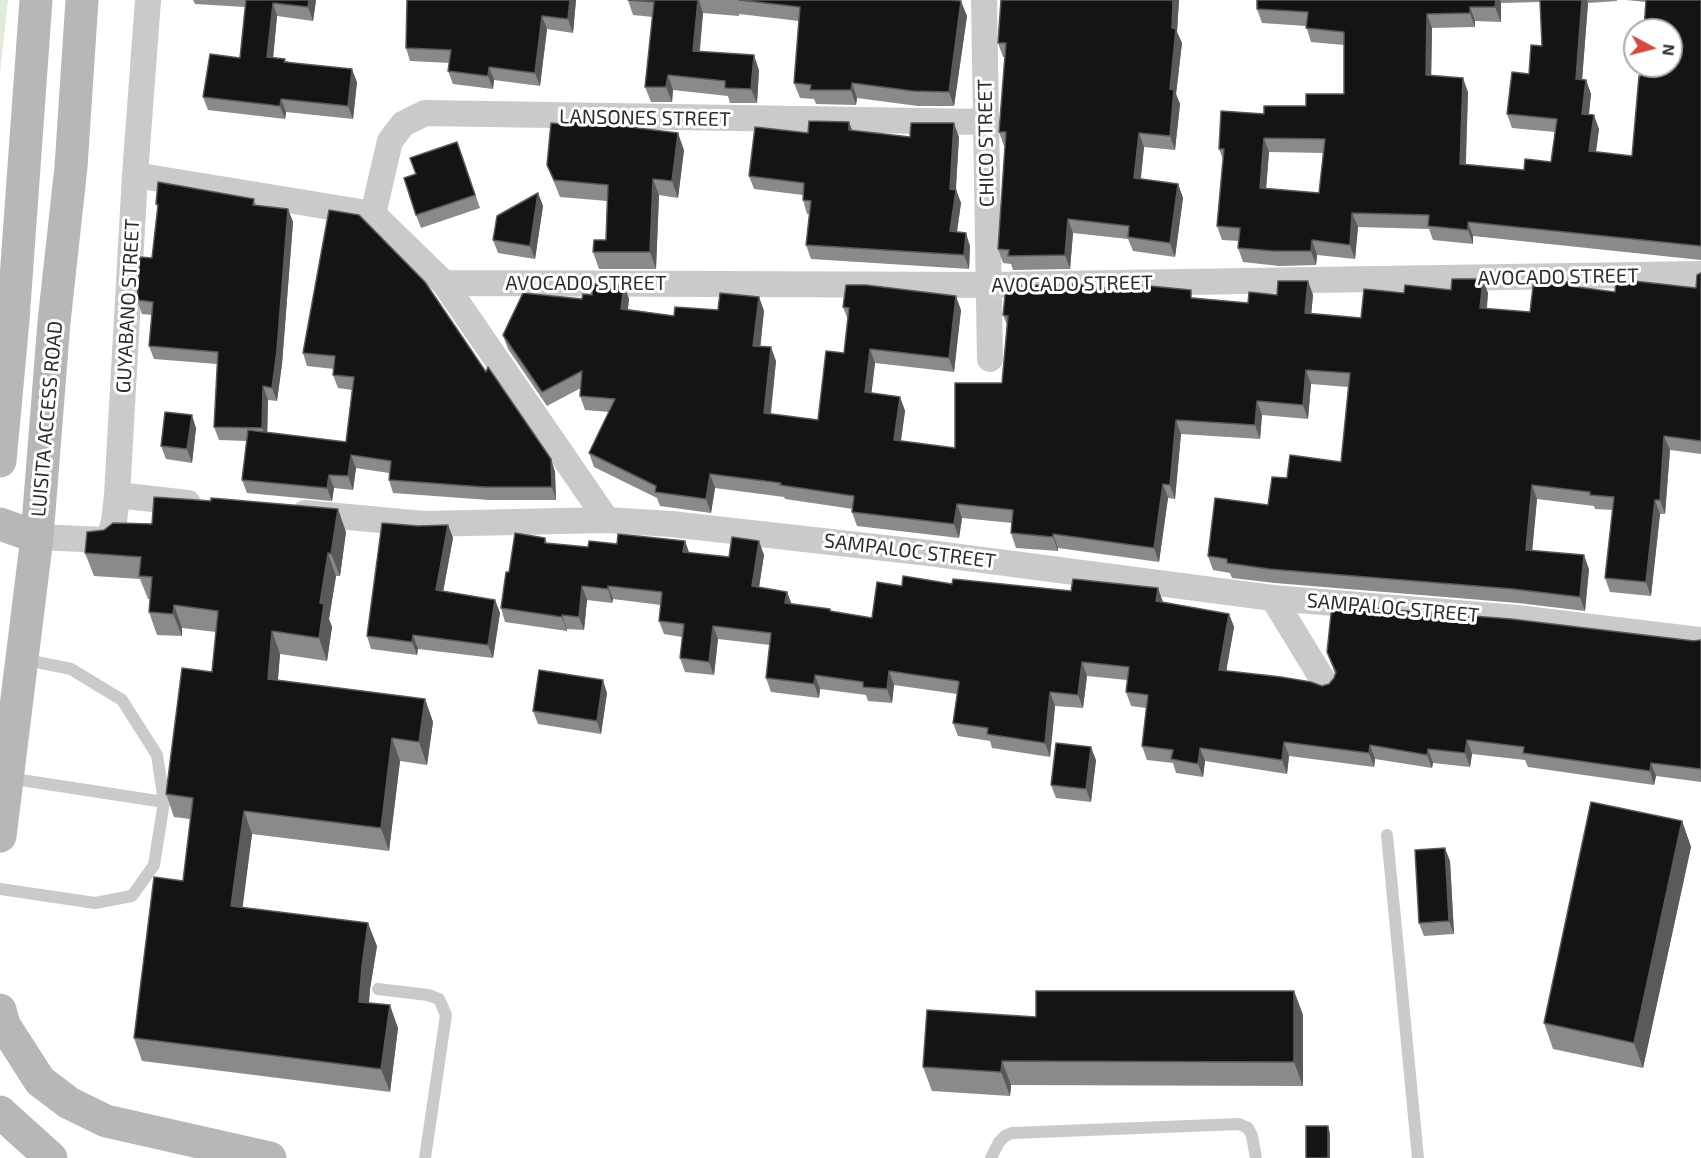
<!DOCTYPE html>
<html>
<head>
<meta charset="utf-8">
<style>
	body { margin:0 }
	#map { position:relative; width:1701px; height:1158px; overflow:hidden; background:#fff; font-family:"Exo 2",sans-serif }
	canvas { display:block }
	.north { position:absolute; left:1623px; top:18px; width:60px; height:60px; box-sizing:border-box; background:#fff; border:2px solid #ababab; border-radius:50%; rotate:97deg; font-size:16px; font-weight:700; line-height:24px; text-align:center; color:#2d2d2d }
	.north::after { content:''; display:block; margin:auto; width:21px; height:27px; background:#d24b42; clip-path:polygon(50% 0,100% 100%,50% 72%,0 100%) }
</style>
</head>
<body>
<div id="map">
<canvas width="1701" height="1158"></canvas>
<div class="north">N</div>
</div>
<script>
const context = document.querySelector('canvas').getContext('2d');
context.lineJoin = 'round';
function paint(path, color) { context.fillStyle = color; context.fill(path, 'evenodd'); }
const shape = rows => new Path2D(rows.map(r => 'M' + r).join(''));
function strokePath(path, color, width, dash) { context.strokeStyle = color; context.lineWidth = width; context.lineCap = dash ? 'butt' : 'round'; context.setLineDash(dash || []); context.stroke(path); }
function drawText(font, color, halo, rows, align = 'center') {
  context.font = font + ' "Exo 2",sans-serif'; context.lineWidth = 6; context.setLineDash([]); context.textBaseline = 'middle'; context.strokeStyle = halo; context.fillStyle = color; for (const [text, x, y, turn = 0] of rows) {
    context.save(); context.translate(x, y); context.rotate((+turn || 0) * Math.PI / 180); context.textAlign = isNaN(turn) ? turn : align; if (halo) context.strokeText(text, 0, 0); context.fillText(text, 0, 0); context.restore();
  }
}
paint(shape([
	[0,0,8,0,0,74]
]), '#e2e9dd');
strokePath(shape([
	[8,778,164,802],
	[1387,835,1418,1158],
	[0,889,95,903,132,896,154,865,164,802,157,755,122,700,71,669,22,659],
	[378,989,428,995,439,999,446,1015,425,1158],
	[991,1158,999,1142,1005,1136,1012,1133,1239,1124,1248,1128,1252,1136,1256,1158]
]), '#cacaca', 12);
strokePath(shape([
	[984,0,990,359],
	[135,175,373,214,444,283,607,520],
	[373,214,390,141,403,124,425,113,986,122],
	[444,283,988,285,1701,274],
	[117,495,188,503],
	[305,513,424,524,607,520,671,524,929,553,1273,598,1517,618,1701,640],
	[37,537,105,540,108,539,114,522,117,495,135,175,148,0],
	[1273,598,1326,685]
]), '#cacaca', 26);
strokePath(shape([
	[0,461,13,320,36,0],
	[0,524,37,537],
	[0,836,37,537,54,322,71,167,82,0],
	[0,1010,4,1025,40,1081,69,1103,106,1121,270,1158],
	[0,1112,51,1158]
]), '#b7b7b7', 33);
paint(shape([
	[193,0,316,0,313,21,277,16,273,57,357,82,353,119,286,112,285,119,208,110,203,97,240,58,245,7,195,4],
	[576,0,573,33,547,29,540,86,494,80,493,89,453,84,448,71,450,63,410,61,406,48],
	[628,0,955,0,967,16,954,106,918,106,857,98,856,105,816,104,814,99,800,98,794,83,799,21,739,14,739,16,703,13,700,51,759,70,757,103,730,103,728,96,673,90,672,102,651,102,645,87,653,17,633,15],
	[1001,0,1179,0,1177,32,1182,43,1176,94,1180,104,1175,150,1144,147,1141,179,1178,184,1183,198,1175,257,1133,251,1128,239,1073,233,1070,269,1013,270,1011,264,1003,263,998,249,1005,146,1004,146,999,132,1005,57,1003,57,998,43],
	[1257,0,1617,0,1617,1,1588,3,1582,80,1586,80,1591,94,1589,115,1599,129,1596,152,1632,156,1640,77,1646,2,1626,0,1701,0,1701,260,1473,236,1473,244,1433,240,1429,229,1358,227,1355,259,1317,255,1316,265,1279,266,1243,262,1238,248,1239,241,1222,240,1217,226,1223,159,1219,149,1264,114,1306,106,1344,94,1344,45,1311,42,1306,26,1262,23,1257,9],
	[1540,2,1542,46,1529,74,1507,114,1512,128,1555,132,1551,162,1524,170,1466,164,1468,92,1431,76,1432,28,1475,27,1475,21,1501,22,1501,3],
	[1269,152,1324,153,1319,193,1266,188],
	[853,131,910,137,959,137,956,190,961,203,957,232,970,246,969,269,811,259,806,245,809,214,807,214,803,200,803,195,754,189,749,176,808,133],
	[684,150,678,198,659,195,656,269,599,269,593,252,606,240,607,201,560,197,547,165],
	[462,155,480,208,421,228,416,215,416,174],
	[538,193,543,206,535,259,498,253,493,240],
	[254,199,256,205,288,209,293,222,282,364,277,401,268,400,267,433,346,442,352,390,338,388,333,375,334,369,307,366,303,353,486,372,551,459,555,472,556,500,489,500,393,493,389,480,389,473,356,468,353,490,334,488,332,501,247,493,242,480,247,441,219,440,214,427,217,364,154,359,149,346,152,315,142,314,137,300,152,258,158,209,156,204],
	[1701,273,1701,454,1670,450,1665,514,1660,514,1651,596,1610,592,1605,578,1613,510,1595,509,1594,506,1537,499,1532,550,1589,569,1585,611,1518,603,1275,583,1232,578,1230,573,1213,570,1208,556,1268,505,1287,478,1341,462,1348,387,1311,384,1308,419,1262,415,1260,439,1181,434,1175,499,1168,498,1159,562,1058,548,1058,551,1016,548,1011,533,1012,523,962,518,959,538,857,526,852,512,853,509,785,499,784,497,715,488,711,513,660,506,657,498,594,467,589,453,609,412,585,410,580,396,581,388,547,406,508,349,503,335,592,295,624,285,629,299,628,309,674,316,718,310,759,297,764,311,760,346,776,361,771,414,818,420,844,353,848,320,843,307,961,310,954,372,875,363,871,393,900,397,905,411,901,441,955,448,1002,383,1007,325,1003,315,1111,289,1248,303,1277,295,1308,281,1313,295,1311,314,1361,318,1404,293,1451,290,1488,293,1487,309,1530,312,1569,282,1571,287,1615,292,1696,288],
	[196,428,192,463,166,459,161,446],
	[211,501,346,532,340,576,336,576,329,619,332,627,327,661,280,654,278,680,425,699,433,722,427,765,400,761,389,851,252,834,242,907,377,946,370,989,369,1003,398,1028,390,1092,142,1061,134,1038,183,881,190,819,174,817,166,794,212,672,216,632,182,628,182,636,157,635,149,612,150,599,148,599,140,579,94,576,85,553,104,530,152,524],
	[448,525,453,538,443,591,495,600,500,613,493,658,418,649,417,655,371,649,367,636,418,526],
	[545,538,547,543,588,547,617,544,685,541,689,553,729,557,764,555,759,587,787,592,791,604,830,609,831,612,872,618,902,586,952,584,1163,602,1229,614,1234,627,1226,671,1322,686,1329,684,1334,678,1335,674,1327,652,1701,640,1701,782,1656,776,1654,785,1528,767,1525,760,1472,754,1470,767,1433,763,1432,768,1375,759,1374,767,1289,756,1287,774,1205,761,1203,777,1176,773,1173,763,1147,760,1142,746,1146,708,1131,706,1126,692,1127,680,1087,676,1083,708,1055,706,1050,757,992,748,990,741,958,736,953,723,957,694,894,685,892,703,868,701,866,695,820,689,819,698,771,692,766,678,770,645,718,639,714,675,685,672,680,658,682,637,664,634,659,621,661,605,613,599,612,603,587,600,584,630,567,629,567,631,505,622,501,608,509,572],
	[607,693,601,734,538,724,533,711],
	[1096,760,1091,802,1056,798,1051,785],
	[1682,821,1691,847,1643,1068,1553,1049,1544,1023],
	[1450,861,1454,934,1424,936,1419,923],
	[1294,991,1303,1015,1303,1086,1011,1085,1010,1096,932,1091,923,1067]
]), '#8a8a8a');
paint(shape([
	[309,0,316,0,313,21,308,7],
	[570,0,576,0,573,33,568,19],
	[698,0,699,0,703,13,698,65,693,51],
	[1173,0,1179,0,1177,32,1182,43,1176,94,1180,104,1175,150,1170,136,1170,89],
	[1496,0,1500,0,1501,3,1501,22,1495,7],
	[1582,0,1587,0,1588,3,1581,93,1576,79],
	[961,1,967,16,954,106,949,92],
	[273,3,277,16,272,70,267,57],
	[1470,7,1475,21,1475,27,1470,13],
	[1427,14,1432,28,1431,89,1426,75],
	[542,16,547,29,540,86,535,73],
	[754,55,759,70,757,103,751,89],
	[489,67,494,80,493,89,488,76],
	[352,69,357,82,353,119,348,106],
	[668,75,673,90,672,102,666,87],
	[1463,78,1468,92,1465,178,1460,164],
	[1586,80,1591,94,1587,128,1582,114],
	[852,83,857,98,856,105,851,90],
	[281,99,286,112,285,119,280,106],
	[1594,115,1599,129,1594,165,1589,151],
	[849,122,854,135,849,130],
	[954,123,959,137,955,200,956,190,961,203,955,245,950,231,950,189],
	[678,133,684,150,678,198,672,181],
	[1139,133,1144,147,1139,192,1134,178],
	[1264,138,1269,152,1265,202,1260,188],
	[653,179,659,195,656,269,650,252],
	[1178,184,1183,198,1175,257,1170,243],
	[538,193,543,206,535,259,530,246],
	[288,209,293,222,282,364,277,401,272,388],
	[1352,213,1358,227,1355,259,1350,245],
	[1068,219,1073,233,1070,269,1065,255],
	[1468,222,1473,236,1473,244,1468,230],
	[966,233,970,246,969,269,964,255],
	[1312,240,1317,255,1316,265,1311,251],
	[1483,279,1488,293,1485,322,1480,308],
	[1308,281,1313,295,1310,327,1305,313],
	[624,285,629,299,626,323,621,309],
	[956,296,961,310,954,372,949,358],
	[759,297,764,311,759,360,753,346],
	[771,347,776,361,769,427,764,413],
	[870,349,875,363,870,406,865,392],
	[1306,370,1311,384,1308,419,1303,405],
	[263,386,268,400,267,442,262,428],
	[900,397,905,411,899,454,894,440],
	[1257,401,1262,415,1260,439,1255,425],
	[192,415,196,428,192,463,187,449],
	[1176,420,1181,434,1175,499,1170,485],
	[1664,436,1670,450,1665,514,1660,500],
	[351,455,356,468,353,490,348,476],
	[551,459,555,472,556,500,552,487],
	[710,474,715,488,711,513,706,499],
	[329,475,334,488,332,501,327,488],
	[1163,484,1168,498,1159,562,1154,548],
	[1532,485,1537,499,1531,564,1526,550],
	[1655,500,1660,514,1651,596,1646,582],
	[957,504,962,518,959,538,954,524],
	[338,509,346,532,340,576,331,554],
	[448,525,453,538,441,603,436,590],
	[1053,534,1058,548,1058,551,1053,537],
	[685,541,690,555,683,552],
	[759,541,764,555,757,600,752,586],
	[328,553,336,576,329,619,332,627,327,661,319,638,320,603],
	[1584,555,1589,569,1585,611,1580,597],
	[582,586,587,600,584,630,579,617],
	[608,586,613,599,612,603,608,589],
	[1158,588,1163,602,1156,601],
	[787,592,792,605,785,603],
	[495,600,500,613,493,658,488,645],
	[174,605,182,628,182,636,173,614],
	[1229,614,1234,627,1224,684,1219,670],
	[562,615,567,629,567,631,562,617],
	[713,626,718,639,714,675,709,662],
	[272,631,280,654,276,702,268,679],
	[413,635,418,649,417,655,412,642],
	[1082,662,1087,676,1083,708,1078,695],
	[889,671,894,685,892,703,887,689],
	[815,675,820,689,819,698,814,684],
	[603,680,607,693,601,734,597,721],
	[1050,692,1055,706,1050,757,1045,743],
	[425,699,433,722,427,765,419,742],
	[392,738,400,761,389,851,381,828],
	[1467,740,1472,754,1470,767,1465,753],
	[1284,742,1289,756,1287,774,1282,760],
	[1370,745,1375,759,1374,767,1369,753],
	[1091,747,1096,760,1091,802,1086,789],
	[1200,748,1205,761,1203,777,1198,764],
	[1428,749,1433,763,1432,768,1427,755],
	[1651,763,1656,776,1654,785,1650,771],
	[244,811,252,834,240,928,231,906],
	[1682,821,1691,847,1643,1068,1634,1043],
	[1445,848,1450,861,1454,934,1449,921],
	[368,923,377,946,370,989,367,1024,359,1002,362,966],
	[1294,991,1303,1015,1303,1086,1294,1062],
	[390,1005,398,1028,390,1092,381,1069],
	[1002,1061,1011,1085,1010,1096,1001,1072],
	[1328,1126,1330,1133,1330,1158,1328,1158]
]), '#5a5a5a');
const building = shape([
	[246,0,309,0,308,7,273,3,267,57,285,59,284,62,352,69,348,106,281,99,280,106,203,97,210,54,240,58,246,0],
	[407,0,570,0,568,19,542,16,535,73,489,67,488,76,448,71,451,50,406,48,407,0],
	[628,0,698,0,693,51,754,55,751,89,725,88,725,81,668,75,666,87,645,87,654,2,628,0],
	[739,0,950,0,961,1,949,92,913,91,852,83,851,90,810,90,811,85,794,83,800,7,739,0],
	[1001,0,1173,0,1172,28,1176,29,1170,89,1174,90,1170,136,1139,133,1134,178,1178,184,1170,243,1128,237,1129,226,1068,219,1065,255,1008,256,1009,250,998,249,1006,132,999,132,1006,43,998,43,1001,0],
	[1257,0,1496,0,1495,7,1470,7,1470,13,1427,14,1426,75,1463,78,1460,164,1524,170,1525,159,1551,162,1557,119,1507,114,1512,72,1529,74,1531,45,1542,46,1540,0,1582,0,1576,79,1586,80,1582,114,1594,115,1589,151,1632,156,1639,76,1640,77,1641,66,1671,66,1671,30,1644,30,1646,0,1701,0,1701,246,1468,222,1468,230,1428,226,1429,215,1352,213,1350,245,1312,240,1311,251,1274,251,1238,248,1240,228,1217,226,1224,149,1219,149,1221,111,1264,114,1264,106,1306,106,1306,94,1344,94,1344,32,1306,28,1308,12,1257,9,1257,0],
	[1264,138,1325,139,1319,193,1260,188,1264,138],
	[574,120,678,133,672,181,653,179,650,252,593,252,594,240,606,240,608,185,554,180,547,165,551,123,573,125,574,120],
	[809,121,849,122,849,130,910,137,911,123,954,123,950,189,956,190,950,231,966,233,964,255,806,245,811,201,803,200,804,183,749,176,755,127,808,133,809,121],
	[457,142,475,195,416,215,404,178,416,174,410,158,457,142],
	[158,182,254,199,253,205,288,209,277,350,272,388,263,386,262,428,214,427,218,352,149,346,153,302,137,300,140,257,152,258,158,205,156,204,158,182],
	[538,193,530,246,493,240,497,216,538,193],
	[329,210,359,215,425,282,486,372,488,367,551,459,552,487,484,487,389,480,391,461,351,455,348,476,329,475,327,488,242,480,248,430,346,442,354,377,333,375,335,356,303,353,329,210],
	[1701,273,1701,441,1664,436,1660,500,1655,500,1646,582,1605,578,1614,497,1590,495,1590,492,1532,485,1526,550,1584,555,1580,597,1513,589,1269,569,1227,563,1227,559,1208,556,1215,498,1268,505,1272,477,1287,478,1290,455,1341,462,1350,373,1306,370,1303,405,1257,401,1255,425,1176,420,1170,485,1163,484,1154,548,1053,534,1053,537,1011,533,1013,510,957,504,954,524,852,512,854,496,780,485,781,483,710,474,706,499,655,492,656,486,589,453,615,399,580,396,582,371,542,392,503,335,523,293,582,299,583,294,592,295,593,284,624,285,621,309,674,316,675,307,718,310,720,293,759,297,753,346,771,347,764,413,818,420,826,351,844,353,849,308,843,307,846,285,866,285,956,296,949,358,870,349,865,392,900,397,894,440,955,448,955,383,1002,383,1008,316,1003,315,1006,286,1078,284,1111,289,1111,284,1150,286,1191,290,1191,298,1248,303,1249,292,1277,295,1278,281,1308,281,1305,313,1361,318,1364,289,1404,293,1405,285,1451,290,1452,279,1483,279,1480,308,1530,312,1534,278,1569,282,1569,286,1615,292,1616,279,1696,288,1697,275,1701,273],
	[165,412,192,415,187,449,161,446,165,412],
	[154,497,211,501,211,498,338,509,331,554,328,553,320,603,324,604,319,638,272,631,268,679,425,699,419,742,392,738,381,828,244,811,231,906,368,923,362,966,359,1002,390,1005,381,1069,134,1038,154,877,183,881,193,798,166,794,182,668,212,672,218,611,174,605,173,614,149,612,152,577,139,576,141,557,85,553,87,532,104,530,113,523,152,524,154,497],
	[382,523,418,526,448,525,436,590,495,600,488,645,413,635,412,642,367,636,382,523],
	[515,533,545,538,545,543,588,547,589,541,617,544,618,534,685,541,683,552,729,557,732,537,759,541,752,586,787,592,785,603,830,609,830,611,872,618,877,582,902,586,903,576,952,584,953,579,1071,591,1073,579,1158,588,1156,601,1229,614,1219,670,1281,677,1311,682,1322,686,1329,684,1334,678,1336,672,1327,652,1332,605,1511,619,1694,641,1701,640,1701,769,1651,763,1650,771,1523,753,1524,747,1467,740,1465,753,1428,749,1427,755,1370,745,1369,753,1284,742,1282,760,1200,748,1198,764,1171,759,1173,750,1142,746,1148,695,1126,692,1129,667,1082,662,1078,695,1050,692,1045,743,987,734,988,728,953,723,959,682,957,681,889,671,887,689,863,687,863,682,815,675,814,684,766,678,771,633,713,626,709,662,680,658,684,624,659,621,662,592,608,586,608,589,582,586,579,617,562,615,562,617,501,608,506,572,509,572,515,533],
	[539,670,603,680,597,721,533,711,539,670],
	[1056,743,1091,747,1086,789,1051,785,1056,743],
	[1591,802,1682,821,1634,1043,1544,1023,1591,802],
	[1445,848,1449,921,1419,923,1415,850,1445,848],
	[1036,991,1294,991,1294,1062,1002,1061,1001,1072,923,1067,927,1010,1036,1017,1036,991],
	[1306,1126,1328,1126,1328,1158,1306,1158,1306,1126]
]);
paint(building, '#141414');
strokePath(building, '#5a5a5a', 1.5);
drawText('20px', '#2d2d2d', '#fff', [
	["LANSONES STREET",645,118,1],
	["CHICO STREET",986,143,-91],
	["AVOCADO STREET",1558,277,-1],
	["AVOCADO STREET",586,283],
	["AVOCADO STREET",1072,284,-1],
	["GUYABANO STREET",128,306,-87],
	["LUISITA ACCESS ROAD",47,419,-85],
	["SAMPALOC STREET",910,551,7],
	["SAMPALOC STREET",1393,608,5]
]);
</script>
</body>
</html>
